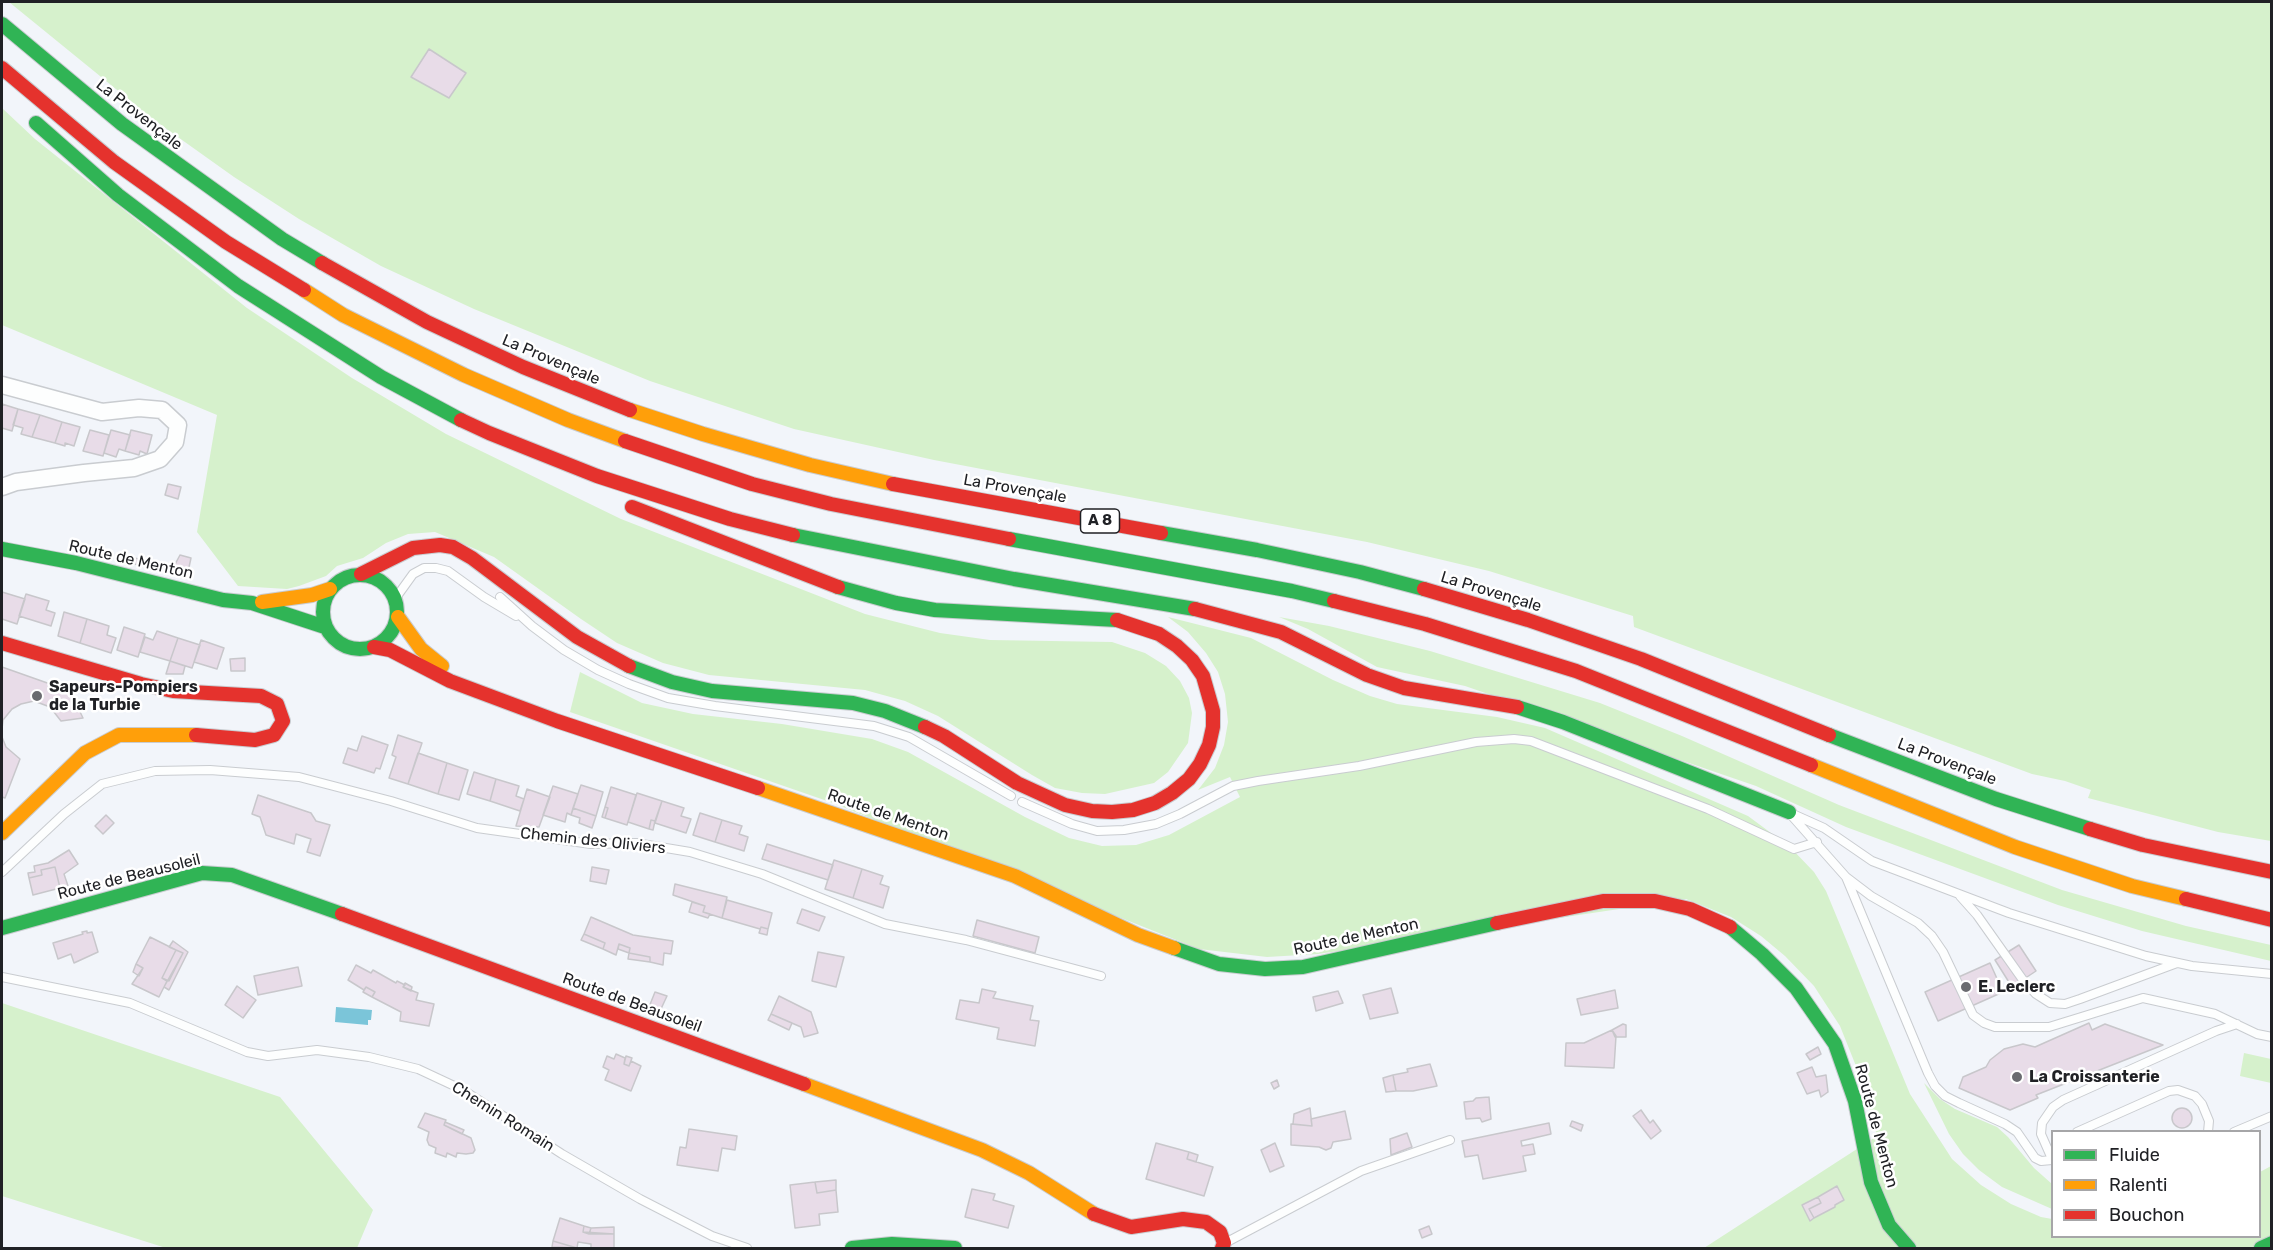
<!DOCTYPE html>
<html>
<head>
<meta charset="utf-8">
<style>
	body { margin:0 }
	#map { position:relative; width:2273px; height:1250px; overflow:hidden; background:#f2f5fa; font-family:Rubik,sans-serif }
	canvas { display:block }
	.frame { position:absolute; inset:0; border:3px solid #202125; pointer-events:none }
	.legend { position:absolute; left:2051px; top:1130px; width:210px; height:108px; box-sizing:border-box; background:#fff; border:2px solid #a6a6a8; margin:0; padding:8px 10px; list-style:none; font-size:18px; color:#202125 }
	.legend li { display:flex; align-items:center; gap:12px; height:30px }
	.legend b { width:30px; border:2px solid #a6a6a8 }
</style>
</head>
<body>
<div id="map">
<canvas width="2273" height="1250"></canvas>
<div class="frame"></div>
<ul class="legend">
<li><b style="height:8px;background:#30b455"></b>Fluide</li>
<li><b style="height:8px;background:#ff9f0a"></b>Ralenti</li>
<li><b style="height:8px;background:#e5322d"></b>Bouchon</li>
</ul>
</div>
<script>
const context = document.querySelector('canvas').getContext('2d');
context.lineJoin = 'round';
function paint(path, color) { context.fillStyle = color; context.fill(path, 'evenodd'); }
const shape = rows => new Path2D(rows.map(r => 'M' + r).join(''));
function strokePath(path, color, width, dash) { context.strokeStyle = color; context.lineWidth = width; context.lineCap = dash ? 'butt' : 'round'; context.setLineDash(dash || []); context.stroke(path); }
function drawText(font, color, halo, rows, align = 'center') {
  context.font = font + ' Rubik,sans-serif'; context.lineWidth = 5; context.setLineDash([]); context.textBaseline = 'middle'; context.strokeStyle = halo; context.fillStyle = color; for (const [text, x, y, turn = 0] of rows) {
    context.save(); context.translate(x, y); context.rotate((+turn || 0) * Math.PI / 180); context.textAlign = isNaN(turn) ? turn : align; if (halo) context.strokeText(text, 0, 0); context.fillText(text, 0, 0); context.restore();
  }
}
paint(shape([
	[9,2,2271,2,2271,841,2218,832,2088,798,2091,790,2065,781,2032,774,1634,627,1633,616,1489,571,1367,542,934,460,794,429,650,381,474,309,381,266,299,219,234,177,154,120],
	[2,108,35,139,247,308,352,378,446,434,621,519,865,614,940,633,990,640,1112,642,1145,653,1166,666,1180,681,1189,698,1192,713,1188,743,1168,772,1154,783,1105,794,1082,793,1055,788,1032,775,938,716,905,701,865,690,709,675,663,663,617,643,581,619,494,557,435,532,408,534,386,543,363,558,337,566,326,576,299,586,287,589,238,586,197,532,217,415,2,325],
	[1168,617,1251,638,1333,680,1370,696,1397,704,1497,717,1545,728,1748,816,1790,847,1814,872,1826,891,1910,1094,1952,1159,1981,1185,2011,1204,2041,1217,2052,1219,2052,1236,2260,1236,2260,1172,2271,1166,2271,1248,1704,1248,1877,1136,1862,1081,1840,1026,1814,986,1785,956,1761,936,1731,917,1686,899,1318,954,1267,957,1199,949,833,803,570,712,580,672,642,703,693,714,782,724,872,739,908,752,1025,817,1069,838,1102,846,1136,845,1169,835,1240,797,1230,777,1198,790,1215,768,1224,745,1228,722,1225,694,1218,672,1206,653,1188,632],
	[1279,617,1329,626,1430,651,1600,703,1682,736,1839,805,2062,890,2186,926,2271,945,2271,961,2142,931,2058,905,1846,827,1756,786,1465,686,1377,667,1308,629],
	[2,1003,280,1097,373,1210,357,1248,166,1248,2,1196],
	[2244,1053,2271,1059,2271,1083,2240,1076],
	[1924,1083,1940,1099,1955,1109,1997,1127,2008,1137,2034,1168,2052,1184,2052,1209,2002,1187,1979,1170,1963,1154,1949,1134]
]), '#d6f1cc');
paint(shape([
	[336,1007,372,1010,371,1020,368,1020,368,1025,335,1022]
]), '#7bc5d9');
const building = shape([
	[429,49,466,73,449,98,411,77,429,49],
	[2,404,18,409,12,431,2,428,2,404],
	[18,409,40,415,32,437,21,434,23,428,13,425,18,409],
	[40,415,62,422,55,443,32,437,40,415],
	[62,422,80,427,74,446,65,443,65,446,55,443,62,422],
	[90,430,109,435,103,456,83,451,90,430],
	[111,430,130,435,125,451,119,449,116,457,104,453,111,430],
	[131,430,152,435,147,454,140,451,139,455,125,451,131,430],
	[168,484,181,487,178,499,165,495,168,484],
	[180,555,191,558,188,572,173,568,180,555],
	[131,557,146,561,144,566,129,563,131,557],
	[2,592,25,599,17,624,2,619,2,592],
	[26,594,49,601,46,610,55,613,51,626,19,616,26,594],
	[64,612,87,619,80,643,58,636,64,612],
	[87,619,109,626,107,635,116,638,111,653,80,643,87,619],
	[124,627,145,634,138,657,117,650,124,627],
	[157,631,178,638,170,661,140,652,145,637,153,640,157,631],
	[178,638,200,645,192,668,170,661,178,638],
	[201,640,224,648,217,669,194,662,201,640],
	[245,658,245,671,231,671,230,659,245,658],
	[170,661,185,666,183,674,166,674,170,661],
	[2,667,70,691,83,718,61,721,50,707,34,701,21,704,12,709,3,720,2,729,2,667],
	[398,735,422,743,408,784,389,778,396,757,392,755,398,735],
	[362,736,388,745,380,769,376,768,374,773,343,763,348,748,357,751,362,736],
	[2,737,6,747,20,759,5,798,2,797,2,737],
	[418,753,447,763,438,794,408,784,418,753],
	[447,763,468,770,459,800,438,794,447,763],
	[474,772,496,779,490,801,467,794,474,772],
	[496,779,519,786,516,796,524,799,520,811,490,801,496,779],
	[581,785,603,792,596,816,573,808,581,785],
	[553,786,578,794,571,815,567,813,565,822,543,815,553,786],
	[611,787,636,795,627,825,605,818,608,808,605,807,611,787],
	[527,789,550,797,539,827,516,826,527,789],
	[637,793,662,801,655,821,651,820,649,829,628,822,637,793],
	[258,795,311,813,316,821,330,825,320,856,307,852,311,839,296,834,294,844,266,835,260,817,252,814,258,795],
	[662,801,684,808,681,816,691,819,686,833,655,823,662,801],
	[605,807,608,808,605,818,602,817,605,807],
	[573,808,596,816,592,828,579,823,580,818,571,815,573,808],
	[700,813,722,820,715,842,693,835,700,813],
	[106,815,114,823,103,834,95,826,106,815],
	[651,820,655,821,653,830,649,829,651,820],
	[722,820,742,826,739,834,748,837,744,851,715,842,722,820],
	[767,844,833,865,828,880,762,859,767,844],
	[69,850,78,864,64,874,68,886,60,888,55,867,41,870,42,875,29,878,28,873,35,872,34,866,48,863,69,850],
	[834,860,862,869,853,898,825,889,834,860],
	[55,867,60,888,33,895,29,878,42,875,41,870,55,867],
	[592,867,609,870,606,884,590,881,592,867],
	[862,869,883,876,880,884,889,887,883,908,853,898,862,869],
	[675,884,727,897,722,918,703,912,705,906,673,895,675,884],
	[727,900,772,913,768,929,761,927,760,929,722,918,727,900],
	[692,902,705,906,703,912,710,914,708,918,689,912,692,902],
	[802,909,825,917,819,931,797,923,802,909],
	[591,917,633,935,673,941,671,954,664,953,663,965,650,962,650,957,629,953,630,948,619,944,616,955,603,949,605,943,584,934,591,917],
	[977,920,1039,937,1035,953,973,936,977,920],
	[761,927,768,929,767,935,759,933,761,927],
	[87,931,87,933,92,932,98,952,74,963,71,954,58,959,53,943,83,934,82,932,87,931],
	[584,934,605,943,603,949,581,940,584,934],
	[150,937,176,950,162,978,167,981,159,997,132,984,143,968,136,964,150,937],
	[173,941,188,952,169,990,164,987,183,953,169,947,173,941],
	[619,944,630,948,629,953,618,949,619,944],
	[2019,945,2036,971,2012,987,1995,960,2019,945],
	[176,950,183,953,169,981,162,978,176,950],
	[818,952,844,957,836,987,812,981,818,952],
	[629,953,650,957,650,962,628,959,629,953],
	[1990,963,2003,992,1938,1021,1925,992,1990,963],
	[136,964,143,968,139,976,133,972,136,964],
	[356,965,371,973,373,970,396,983,397,981,405,985,403,987,418,993,416,1000,434,1004,429,1026,400,1021,401,1012,372,997,375,992,366,987,364,990,348,980,356,965],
	[298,967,302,986,258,995,254,976,298,967],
	[405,983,412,987,411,991,403,987,405,983],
	[237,986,256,1000,243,1018,225,1005,237,986],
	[366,987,375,992,372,997,363,992,366,987],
	[1391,988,1398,1013,1370,1019,1363,995,1391,988],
	[982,989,996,992,993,998,1033,1006,1030,1020,1039,1021,1035,1046,997,1039,999,1028,956,1019,960,1000,979,1003,982,989],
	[1615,990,1618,1008,1581,1015,1577,999,1615,990],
	[1338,991,1343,1003,1316,1011,1313,997,1338,991],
	[655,992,667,996,660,1011,649,1007,655,992],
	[779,996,811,1012,818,1033,804,1037,801,1027,771,1014,779,996],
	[771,1014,792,1023,789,1030,768,1020,771,1014],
	[2089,1023,2092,1030,2105,1024,2163,1045,2036,1095,2038,1098,2010,1110,1959,1088,1963,1077,1986,1067,1990,1060,2004,1049,2023,1044,2035,1047,2089,1023],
	[1623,1024,1626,1025,1626,1037,1615,1037,1612,1030,1623,1024],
	[1612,1030,1616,1036,1614,1068,1565,1066,1566,1043,1584,1043,1612,1030],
	[1818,1047,1821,1054,1810,1060,1806,1054,1818,1047],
	[616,1054,625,1058,624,1064,629,1066,631,1061,641,1066,631,1091,605,1080,609,1070,603,1067,607,1056,614,1059,616,1054],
	[626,1056,632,1058,629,1066,624,1064,626,1056],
	[1430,1064,1437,1086,1413,1091,1396,1091,1393,1075,1408,1072,1407,1069,1430,1064],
	[1812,1067,1816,1077,1826,1075,1828,1092,1821,1097,1819,1090,1807,1094,1797,1073,1812,1067],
	[1393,1075,1396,1091,1386,1092,1383,1078,1393,1075],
	[1277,1080,1279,1086,1274,1089,1271,1083,1277,1080],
	[1489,1097,1491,1119,1482,1122,1480,1118,1466,1119,1464,1102,1473,1101,1476,1098,1489,1097],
	[1310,1108,1312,1126,1293,1124,1294,1114,1310,1108],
	'2172 1118a10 10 0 1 1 20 0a10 10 0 1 1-20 0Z',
	[1641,1110,1650,1123,1653,1120,1661,1131,1651,1139,1633,1116,1641,1110],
	[1345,1111,1351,1139,1333,1142,1331,1148,1326,1150,1319,1147,1291,1145,1291,1124,1312,1126,1311,1119,1345,1111],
	[425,1113,446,1120,444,1125,471,1138,475,1150,473,1153,466,1154,457,1153,456,1157,447,1153,446,1157,435,1153,436,1148,429,1145,427,1140,429,1132,418,1127,425,1113],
	[1572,1121,1583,1125,1581,1131,1570,1126,1572,1121],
	[445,1122,464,1130,462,1134,444,1125,445,1122],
	[1549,1123,1551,1134,1521,1141,1522,1146,1533,1144,1535,1154,1523,1156,1526,1171,1483,1179,1478,1155,1465,1157,1462,1141,1549,1123],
	[689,1129,737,1136,735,1150,722,1148,718,1171,677,1165,680,1147,686,1148,689,1129],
	[1407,1133,1412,1147,1391,1155,1390,1139,1407,1133],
	[1156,1143,1189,1152,1187,1159,1213,1167,1204,1196,1146,1179,1156,1143],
	[1275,1143,1284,1166,1270,1172,1261,1150,1275,1143],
	[1189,1152,1198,1155,1196,1162,1187,1159,1189,1152],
	[836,1180,836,1190,817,1193,815,1182,836,1180],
	[815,1182,817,1193,836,1190,838,1212,819,1214,820,1225,795,1228,790,1185,815,1182],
	[1837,1186,1844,1200,1835,1205,1835,1207,1814,1218,1809,1209,1821,1203,1818,1197,1837,1186],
	[972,1189,995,1194,993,1200,1014,1206,1008,1228,965,1217,972,1189],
	[1818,1197,1821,1203,1809,1209,1814,1218,1810,1221,1802,1205,1818,1197],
	[560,1218,584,1226,583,1232,614,1234,614,1248,591,1248,591,1244,578,1242,577,1248,553,1241,560,1218],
	[584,1226,591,1228,589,1234,583,1232,584,1226],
	[1429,1226,1432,1234,1422,1238,1419,1230,1429,1226],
	[614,1227,614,1234,589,1234,591,1228,614,1227],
	[553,1241,577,1248,552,1247,553,1241]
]);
paint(building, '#e8dce8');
strokePath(building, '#c8c7cb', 1.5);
const lane = shape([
	[500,597,532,626,564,650,598,670,629,684,668,698,715,706,874,726,909,737,1011,796],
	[395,599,413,574,424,568,436,568,448,571,484,597,516,616],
	[1022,802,1072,824,1097,831,1124,830,1156,824,1180,814,1233,786,1258,781,1359,766,1476,742,1514,739,1531,741,1708,809,1794,849,1817,842],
	[1791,815,1846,877,1928,1073,1935,1086,1945,1096,1959,1103,2005,1124,2017,1132,2035,1158,2041,1161,2052,1160],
	[1795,815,1824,828,1872,861,2009,913,2146,956,2192,966,2272,974],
	[2,872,64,814,102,784,155,771,210,770,299,777,391,801,477,828,591,844,636,843,690,852,762,874,885,924,966,940,1101,976],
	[1846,877,1871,896,1918,923,1932,936,1943,952,1973,1015,1984,1023,1995,1027,2049,1027,2143,998,2215,1014,2257,1034,2272,1037],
	[1960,896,1977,915,2023,980,2036,994,2050,1003,2065,1004,2080,999,2177,963],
	[2,977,130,1003,247,1052,268,1056,317,1050,369,1057,418,1069,463,1090,562,1154,640,1199,712,1236,747,1248],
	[2077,1132,2169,1091,2178,1090,2195,1096,2202,1104,2209,1121,2208,1132],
	[2234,1132,2272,1116],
	[2052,1159,2041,1134,2042,1123,2053,1107,2063,1100,2216,1031,2237,1024],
	[1227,1242,1361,1171,1450,1140]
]);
const street = shape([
	[2,385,102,412,139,408,162,410,178,425,175,442,160,459,134,468,84,473,16,482,2,487]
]);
const fast = shape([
	[2,24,122,124,282,239,322,263],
	[36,123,118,195,238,286,381,377,461,420],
	[1161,533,1257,550,1360,572,1424,589],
	[793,535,1014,579,1195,609],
	[1009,539,1292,591,1334,601],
	[2,549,76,563,223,600,252,603,325,627],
	'323 612a37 37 0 1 1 74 0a37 37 0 1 1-74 0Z',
	[838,587,896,603,935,610,1117,620],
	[629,666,672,682,712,691,853,703,885,711,925,727],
	[1517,707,1563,722,1789,812],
	[1829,735,1996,799,2090,829],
	[1730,927,1762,954,1796,988,1835,1044,1855,1101,1871,1182,1889,1225,1909,1248],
	[2,928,202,873,232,875,342,914],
	[1174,948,1219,964,1265,969,1303,967,1497,923],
	[852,1248,892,1244,955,1248],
	[2261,1248,2272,1243]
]);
const slow = shape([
	[304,290,343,315,464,375,568,420,625,441],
	[630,410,703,434,810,465,893,484],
	[262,602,312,595,330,589],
	[398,617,421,649,442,666],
	[1811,765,2015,847,2132,886,2186,899],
	[758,788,1015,876,1138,935,1174,948],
	[2,833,85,753,119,735,196,735],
	[804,1084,982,1150,1029,1173,1094,1214]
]);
const jam = shape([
	[2,68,114,162,226,242,304,290],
	[322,263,427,322,523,367,630,410],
	[461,420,489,433,597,476,730,519,793,535],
	[625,441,752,484,831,504,1009,539],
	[893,484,1161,533],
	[632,507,838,587],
	[361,574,413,548,440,545,453,547,472,558,577,637,629,666],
	[1424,589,1528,620,1641,659,1829,735],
	[1334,601,1425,624,1576,671,1811,765],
	[1195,609,1281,632,1367,675,1404,688,1517,707],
	[2,643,141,684,173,691,261,696,277,704,283,721,274,735,255,740,196,735],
	[374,647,390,650,450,681,557,721,758,788],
	[925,727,944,736,1017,783,1065,805,1092,811,1112,812,1133,810,1155,803,1172,793,1189,779,1200,764,1209,745,1213,727,1213,711,1203,676,1192,660,1177,646,1159,634,1117,620],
	[2090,829,2143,845,2272,872],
	[2186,899,2272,920],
	[342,914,804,1084],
	[1497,923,1603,901,1655,901,1690,909,1730,927],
	[1094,1214,1131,1227,1183,1219,1206,1222,1220,1232,1224,1243,1222,1248]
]);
strokePath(lane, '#c9ccd0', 10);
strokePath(street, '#c9ccd0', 19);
strokePath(fast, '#c9ccd0', 16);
strokePath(slow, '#c9ccd0', 16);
strokePath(jam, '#c9ccd0', 16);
strokePath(lane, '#fdfefe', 8);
strokePath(street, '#fdfefe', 16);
strokePath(fast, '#30b455', 14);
strokePath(slow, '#ff9f0a', 14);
strokePath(jam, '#e5322d', 14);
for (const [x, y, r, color] of [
	[37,696,6,"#6a6b70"],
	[1966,987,6,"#6a6b70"],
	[2017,1077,6,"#6a6b70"]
]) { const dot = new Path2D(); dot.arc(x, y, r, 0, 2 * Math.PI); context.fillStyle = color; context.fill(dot); strokePath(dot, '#fff', 2); }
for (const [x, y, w] of [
	[1100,521,39]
]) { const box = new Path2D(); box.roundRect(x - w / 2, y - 12, w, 24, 4.5); context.fillStyle = '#fff'; context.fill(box); strokePath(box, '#202125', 1.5); }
drawText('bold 15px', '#202125', null, [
	["A 8",1100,521]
]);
drawText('16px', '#202125', '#fff', [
	["La Provençale",139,115,38],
	["La Provençale",551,360,23],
	["La Provençale",1015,489,10],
	["Route de Menton",131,560,13],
	["La Provençale",1491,592,17],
	["La Provençale",1947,762,21],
	["Route de Menton",888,815,19],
	["Chemin des Oliviers",593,841,6],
	["Route de Beausoleil",129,877,-14],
	["Route de Menton",1356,937,-12],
	["Route de Beausoleil",632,1003,20],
	["Chemin Romain",503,1117,32],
	["Route de Menton",1876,1126,75]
]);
drawText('bold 16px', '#202125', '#fff', [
	["Sapeurs-Pompiers",49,687],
	["de la Turbie",49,705],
	["E. Leclerc",1978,987],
	["La Croissanterie",2029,1077]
], 'left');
</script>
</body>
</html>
